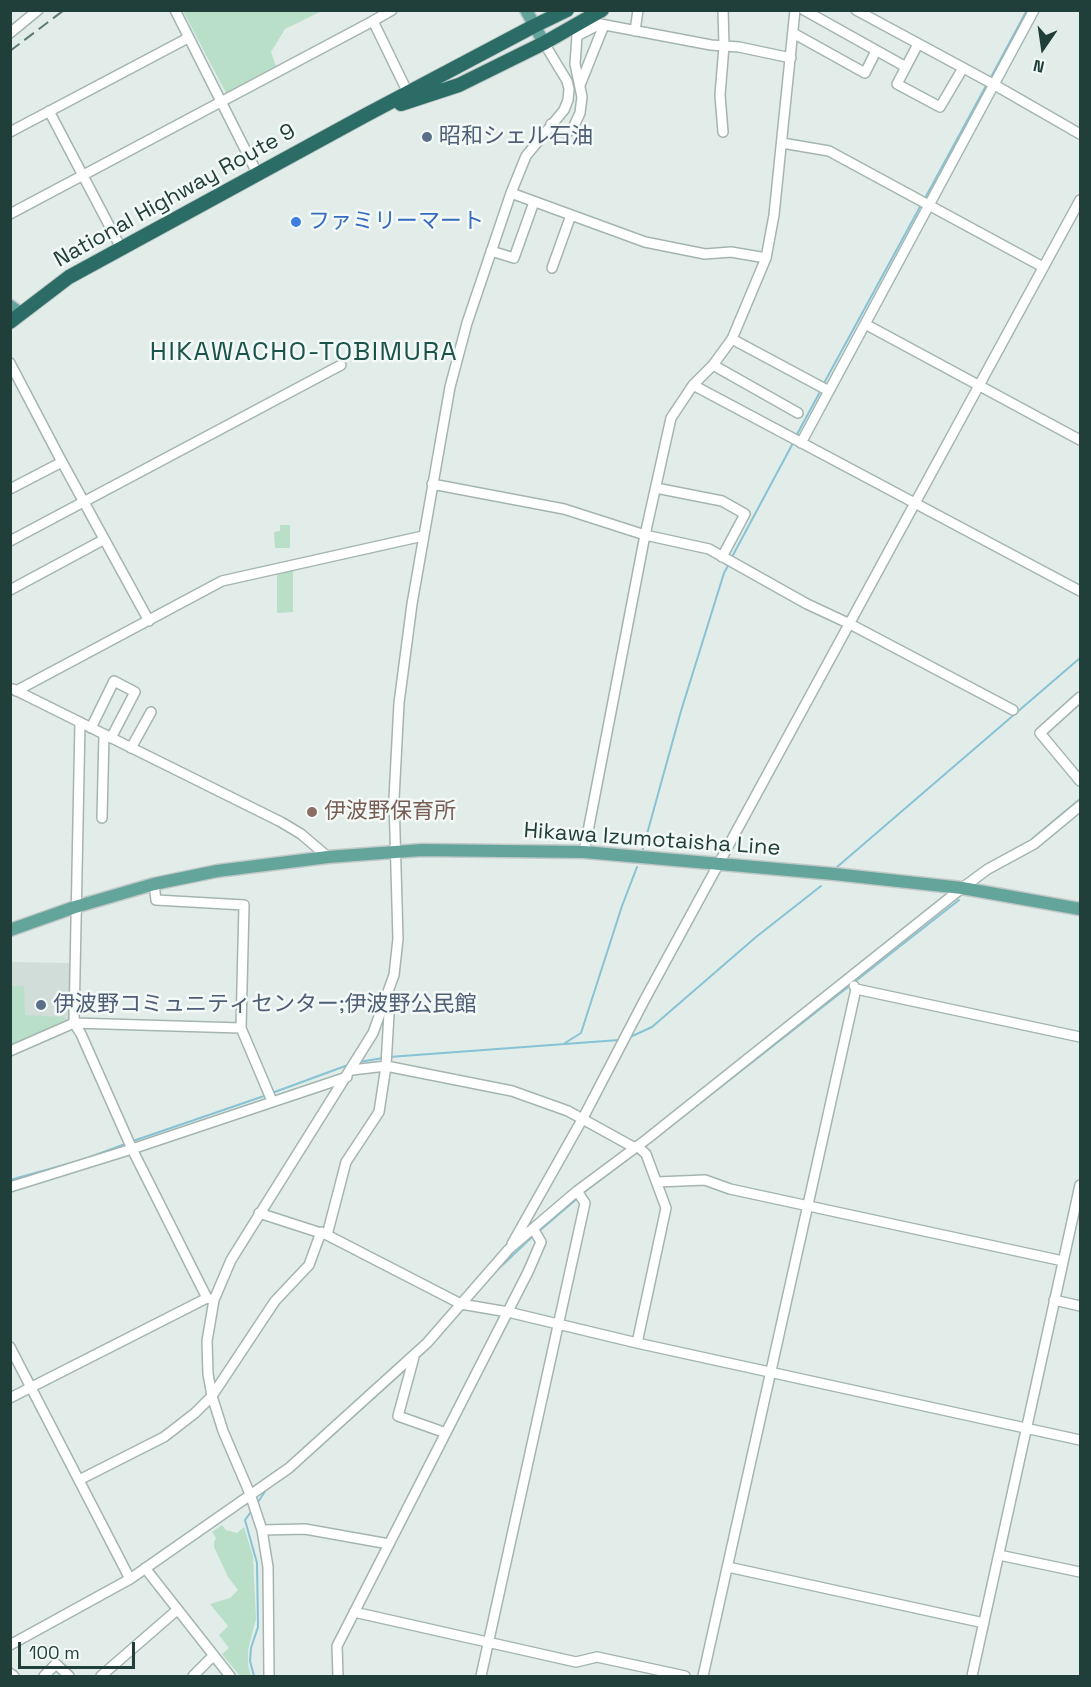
<!DOCTYPE html>
<html>
<head>
<meta charset="utf-8">
<style>
	body { margin:0 }
	#map { position:relative; width:1091px; height:1687px; overflow:hidden; background:#e2ede9; font-family:"Space Grotesk",sans-serif }
	canvas { display:block }
	.frame { position:absolute; inset:0; border:12px solid #213f3a; pointer-events:none }
	.north { position:absolute; left:1013px; top:18px; width:60px; height:60px; -webkit-text-stroke:4px #f3f9f7; paint-order:stroke; rotate:193deg; font-size:16px; font-weight:700; line-height:24px; text-align:center; color:#213f3a }
	.north::after { content:''; display:block; margin:auto; width:21px; height:27px; background:#213f3a; clip-path:polygon(50% 0,100% 100%,50% 72%,0 100%) }
	.scale { position:absolute; left:18px; top:1642px; width:117px; height:27px; box-sizing:border-box; border:3px solid #213f3a; border-top:0; padding-left:8px; font-size:18px; line-height:21px; white-space:nowrap; color:#213f3a; -webkit-text-stroke:4px #f3f9f7; paint-order:stroke }
</style>
</head>
<body>
<div id="map">
<canvas width="1091" height="1687"></canvas>
<div class="frame"></div>
<div class="north">N</div>
<div class="scale">100 m</div>
</div>
<script>
const context = document.querySelector('canvas').getContext('2d');
context.lineJoin = 'round';
function paint(path, color) { context.fillStyle = color; context.fill(path, 'evenodd'); }
const shape = rows => new Path2D(rows.map(r => 'M' + r).join(''));
function strokePath(path, color, width, dash) { context.strokeStyle = color; context.lineWidth = width; context.lineCap = dash ? 'butt' : 'round'; context.setLineDash(dash || []); context.stroke(path); }
function drawText(font, color, halo, rows, align = 'center') {
  context.font = font + ' "Space Grotesk","Noto Sans JP",sans-serif'; context.lineWidth = 5; context.setLineDash([]); context.textBaseline = 'middle'; context.strokeStyle = halo; context.fillStyle = color; for (const [text, x, y, turn = 0] of rows) {
    context.save(); context.translate(x, y); context.rotate((+turn || 0) * Math.PI / 180); context.textAlign = isNaN(turn) ? turn : align; if (halo) context.strokeText(text, 0, 0); context.fillText(text, 0, 0); context.restore();
  }
}
paint(shape([
	[11,962,70,963,70,982,73,987,72,1023,11,1051]
]), '#d0ddd8');
paint(shape([
	[183,11,322,11,285,29,271,52,276,66,226,93],
	[280,525,290,525,290,548,275,548,274,532,280,531],
	[293,570,293,612,277,613,277,575],
	[11,986,24,986,25,1015,64,1017,68,1024,11,1048],
	[222,1525,226,1530,237,1533,244,1527,253,1556,256,1619,248,1650,248,1665,251,1676,240,1676,222,1654,229,1648,219,1635,228,1626,210,1604,230,1598,238,1590,228,1577,214,1547,214,1542,216,1538,212,1532]
]), '#badfc8');
strokePath(shape([
	[990,79,1027,10],
	[924,200,987,84],
	[823,385,921,205],
	[795,438,821,390],
	[732,557,793,443],
	[1032,839,1080,799],
	[642,852,681,711,724,573,730,562],
	[837,867,1080,658],
	[628,1038,652,1027,756,937,821,886],
	[565,1043,581,1033,622,906,637,867],
	[389,1057,619,1040],
	[359,1062,383,1058],
	[272,1093,348,1065],
	[681,1118,959,900],
	[133,1141,267,1095],
	[10,1180,82,1160,128,1143],
	[583,1193,636,1153],
	[538,1232,579,1197],
	[492,1275,533,1236],
	[309,1456,407,1368],
	[256,1505,268,1487],
	[253,1509,245,1520,257,1563,258,1627,251,1648,250,1661,254,1676]
]), '#87c2d5', 2);
const minor = shape([
	[175,10,257,173],
	[392,10,373,21,408,93],
	[804,10,906,67],
	[856,10,993,84,1080,134],
	[635,31,638,10],
	[10,33,38,10],
	[793,33,865,73,876,51],
	[918,44,897,84,940,107,963,68],
	[580,85,604,25],
	[49,111,121,248],
	[551,124,558,131,566,133,573,128,580,113,582,97,575,64,577,36,600,24,711,45,739,47,791,58],
	[10,132,188,38],
	[723,132,720,95,724,46,723,10],
	[782,143,829,151,1043,267],
	[511,193,645,242,705,254,731,252,766,258],
	[10,214,373,21],
	[491,251,514,258,534,202],
	[552,268,571,215],
	[865,324,1080,440],
	[732,339,829,391],
	[10,363,62,462],
	[713,365,798,413],
	[693,385,1080,591],
	[801,443,1034,10],
	[432,484,564,509,645,535,709,549,807,604,850,624,1013,710],
	[656,488,722,501,745,514,722,557],
	[10,489,62,462,149,621],
	[10,541,341,365],
	[10,590,103,540],
	[13,689,281,822,301,834,328,857],
	[16,691,222,581,423,536],
	[1080,697,1040,733,1080,781],
	[80,722,74,1023,81,1034,132,1149,207,1298,214,1300],
	[91,728,114,681,135,692,111,738],
	[131,748,151,712],
	[102,818,104,734],
	[584,852,645,535,671,418,693,385,713,365,732,339,766,258,774,215,795,10],
	[154,884,156,900,244,905,241,1028,272,1101],
	[854,986,856,989,1080,1037],
	[10,1051,74,1023,241,1028],
	[352,1070,386,1066,512,1091,568,1111,635,1148],
	[637,1146,646,1154,666,1208,637,1343],
	[657,1182,705,1180,730,1189,1063,1261],
	[10,1187,132,1149,347,1077],
	[259,1213,327,1235,461,1304,508,1312,637,1343,1080,1440],
	[327,1235,346,1162,379,1112,386,1066,390,996],
	[512,1244,583,1118,645,999,1080,200],
	[1054,1300,1080,1306],
	[10,1347,130,1579],
	[414,1357,398,1416,446,1433],
	[10,1398,207,1298],
	[79,1480,164,1437,195,1413,212,1396,275,1301,309,1265,321,1232],
	[262,1530,305,1529,389,1544],
	[999,1555,1080,1572],
	[728,1567,984,1623],
	[145,1568,230,1676],
	[354,1612,576,1662,597,1657,685,1676],
	[10,1645,130,1579,289,1468,427,1343,509,1249,577,1191,647,1139,962,888,988,869,1034,844,1080,806],
	[10,1673,14,1676],
	[44,1676,56,1664,69,1676],
	[101,1676,177,1610],
	[193,1676,213,1656],
	[269,1676,268,1567,262,1530,250,1494,223,1431,212,1396,208,1374,207,1341,214,1300,231,1260,373,1033,394,975,398,939,394,799,399,703,412,604,450,387,467,323,511,193,526,156,564,110,568,100,569,89,567,81,544,43],
	[338,1676,337,1646,528,1272,541,1242,534,1230],
	[481,1676,585,1203,577,1191],
	[703,1676,856,989],
	[972,1676,1080,1185]
]);
const major = shape([
	[526,10,544,43],
	[10,306,20,313],
	[10,930,75,907,154,884,217,871,328,857,422,850,584,852,834,874,962,888,1080,909]
]);
const highway = shape([
	[401,104,459,85,544,43,602,10],
	[10,322,69,277,364,116,534,26,567,10]
]);
strokePath(minor, '#a4b5b1', 12);
strokePath(major, '#c1c9c8', 15);
strokePath(highway, '#c1c9c8', 16);
strokePath(minor, '#fff', 9);
strokePath(major, '#64a59b', 12);
strokePath(highway, '#2b6d66', 14);
strokePath(shape([
	[10,51,64,10]
]), '#5c7b75', 2, [12, 6]);
for (const [x, y, r, color] of [
	[427,137,6,"#5c6f8a"],
	[296,222,6,"#3f7fe0"],
	[312,812,6,"#8d6e63"],
	[41,1005,6,"#5c6f8a"]
]) { const dot = new Path2D(); dot.arc(x, y, r, 0, 2 * Math.PI); context.fillStyle = color; context.fill(dot); strokePath(dot, '#f3f9f7', 2); }
drawText('22px', '#4e5e75', '#f3f9f7', [
	["昭和シェル石油",439,137],
	["伊波野コミュニティセンター;伊波野公民館",53,1005]
], 'left');
drawText('22px', '#213f3a', '#f3f9f7', [
	["National Highway Route 9",175,196,-29],
	["Hikawa Izumotaisha Line",652,840,4]
]);
drawText('22px', '#366cbe', '#f3f9f7', [
	["ファミリーマート",308,222]
], 'left');
drawText('22px', '#785e54', '#f3f9f7', [
	["伊波野保育所",324,812]
], 'left');
context.letterSpacing = '1.5px';
drawText('26px', '#1c534b', '#f3f9f7', [
	["HIKAWACHO-TOBIMURA",304,353]
]);
context.letterSpacing = '0px';
</script>
</body>
</html>
